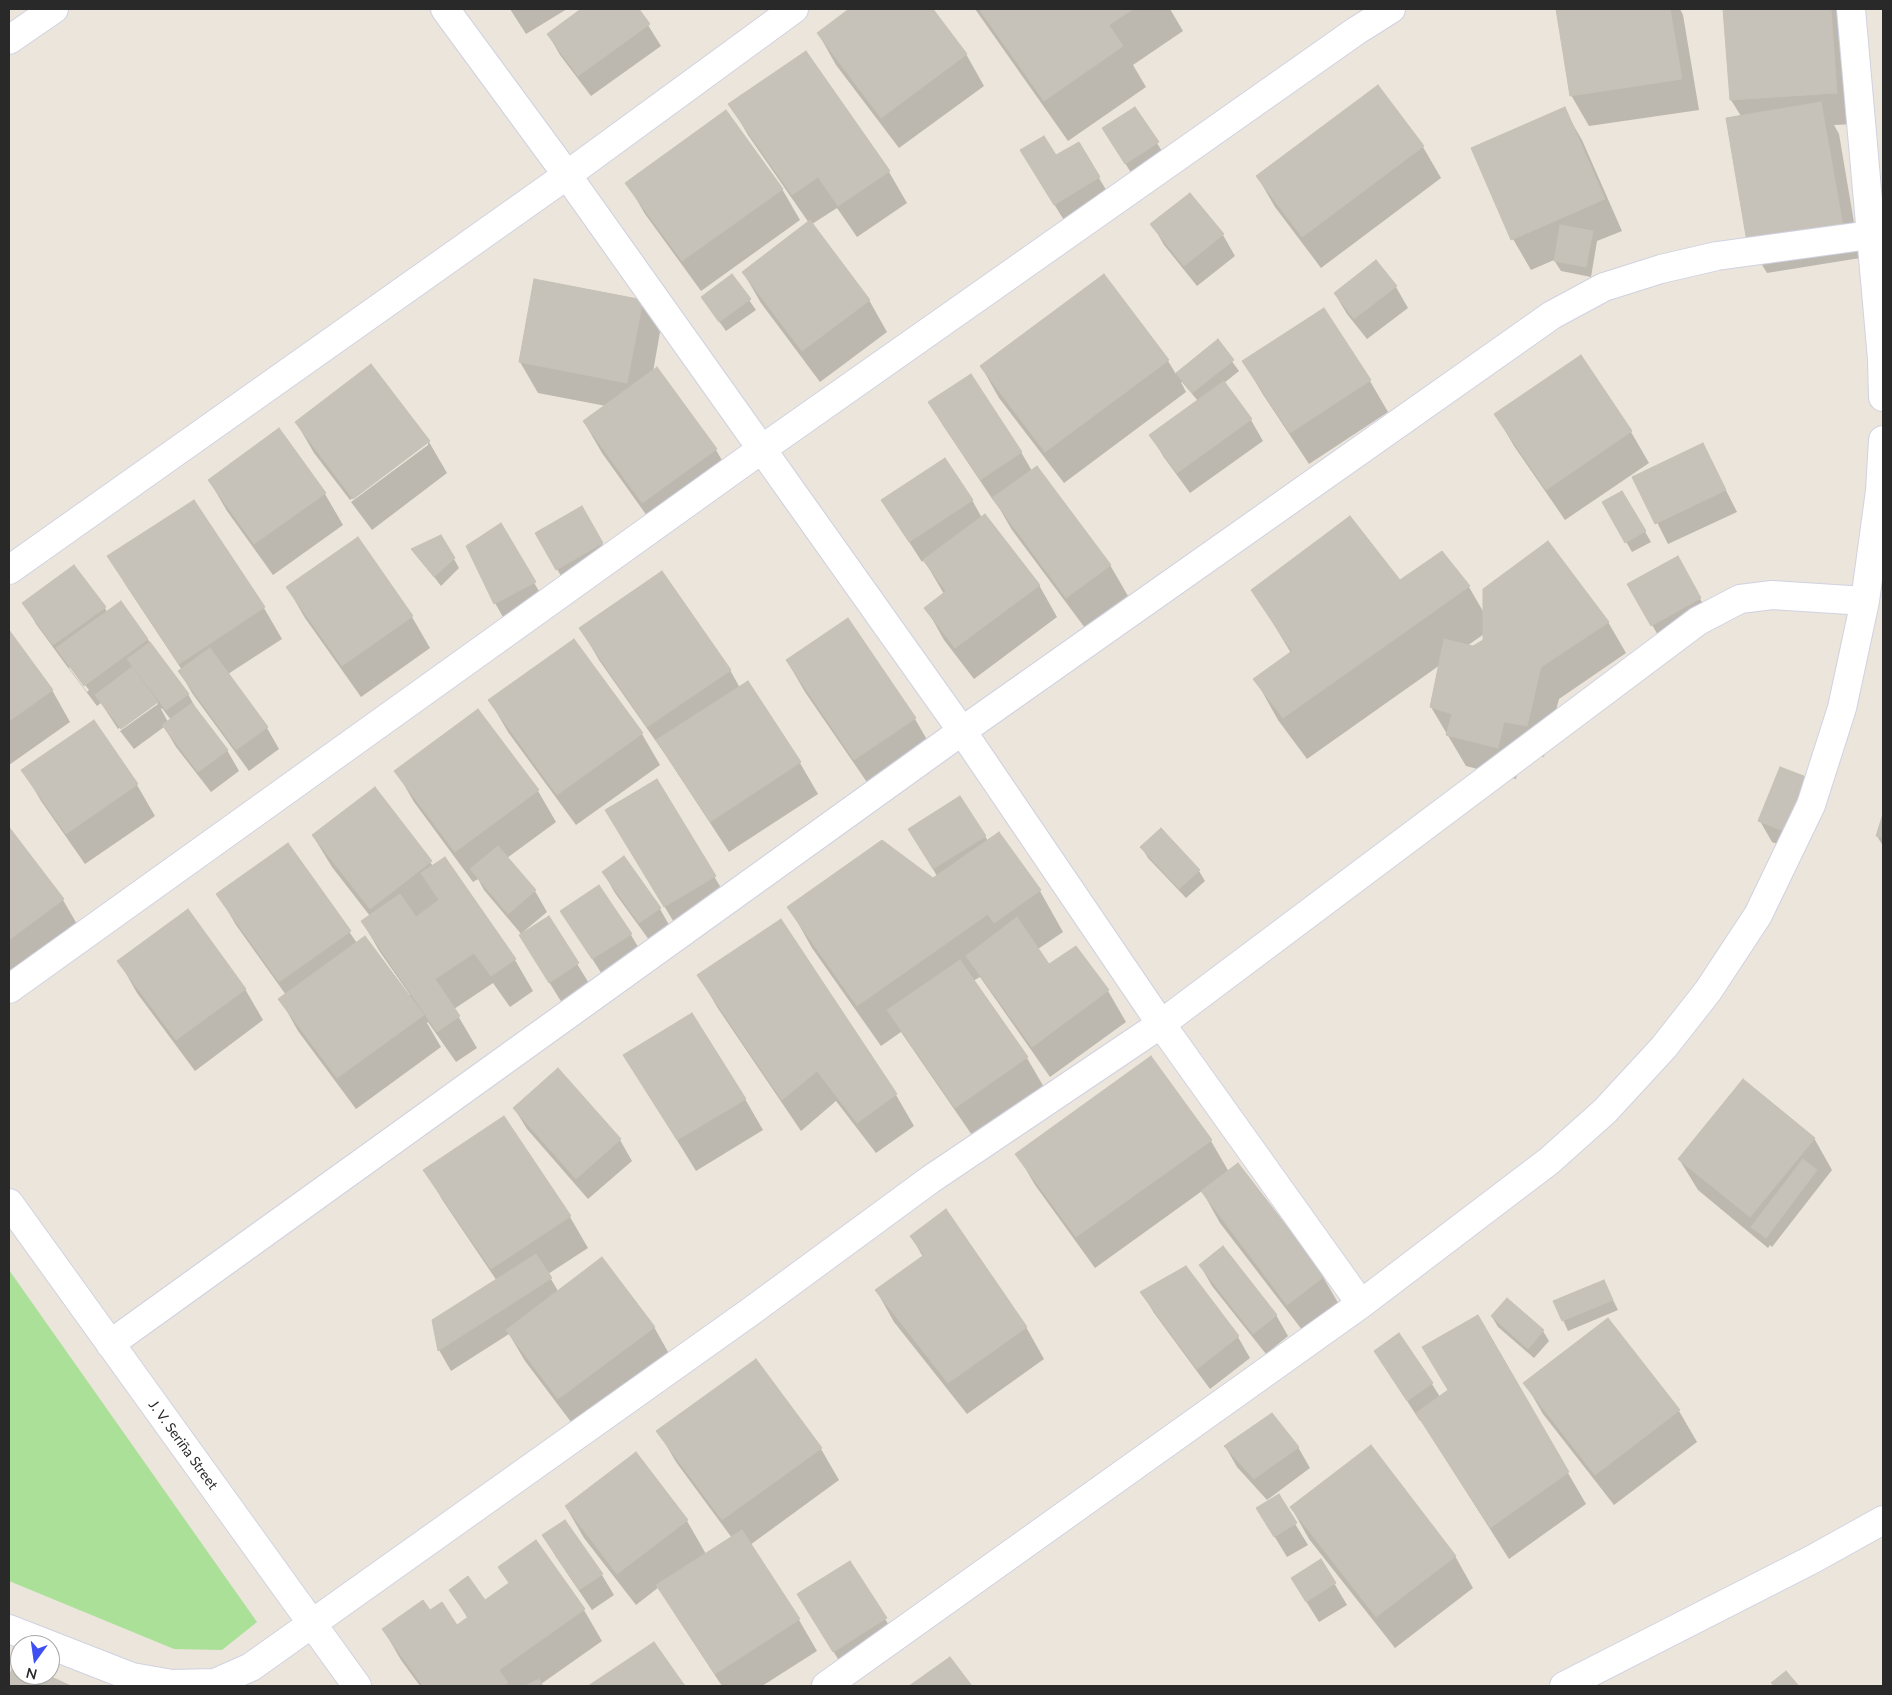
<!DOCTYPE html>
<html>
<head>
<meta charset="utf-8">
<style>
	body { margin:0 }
	#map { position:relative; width:1892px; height:1695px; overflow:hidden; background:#ebe5db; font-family:Lato,sans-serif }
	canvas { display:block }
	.frame { position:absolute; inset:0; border:10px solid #292929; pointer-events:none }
	.north { position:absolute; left:10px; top:1635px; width:50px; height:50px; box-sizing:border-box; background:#fff; border:1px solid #a9a9a9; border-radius:50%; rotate:194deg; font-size:14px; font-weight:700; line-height:20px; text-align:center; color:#292929 }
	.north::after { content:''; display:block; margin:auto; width:18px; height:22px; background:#3f50f3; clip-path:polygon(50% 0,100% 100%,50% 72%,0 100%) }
</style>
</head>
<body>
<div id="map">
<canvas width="1892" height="1695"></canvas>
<div class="frame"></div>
<div class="north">N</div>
</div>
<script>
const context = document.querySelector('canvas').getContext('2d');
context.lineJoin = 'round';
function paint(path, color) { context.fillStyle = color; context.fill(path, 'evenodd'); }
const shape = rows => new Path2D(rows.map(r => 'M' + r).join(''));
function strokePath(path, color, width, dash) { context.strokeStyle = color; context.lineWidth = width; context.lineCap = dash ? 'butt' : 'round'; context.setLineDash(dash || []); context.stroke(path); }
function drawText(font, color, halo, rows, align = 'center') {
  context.font = font + ' Lato,sans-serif'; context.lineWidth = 4; context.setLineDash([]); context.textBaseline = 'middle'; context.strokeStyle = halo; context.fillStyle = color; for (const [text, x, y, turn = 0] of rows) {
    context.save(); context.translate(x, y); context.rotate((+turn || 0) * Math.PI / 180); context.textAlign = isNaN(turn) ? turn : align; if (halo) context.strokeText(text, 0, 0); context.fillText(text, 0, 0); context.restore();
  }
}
paint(shape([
	[9,1270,257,1622,222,1650,174,1649,9,1581]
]), '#aae098');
paint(shape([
	[510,9,567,9,526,34],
	[583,9,638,9,661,46,591,96,560,55,548,34],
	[851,9,931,9,966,54,984,86,899,148,836,65,818,33],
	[975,9,1170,9,1183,31,1133,65,1146,87,1068,141],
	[1557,9,1680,9,1683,15,1699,110,1589,126,1571,95],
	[1724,9,1845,9,1855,124,1834,125,1839,134,1860,258,1767,273,1748,242,1741,116,1731,100],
	[1378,87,1423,147,1441,178,1321,268,1275,207,1257,176],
	[730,104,889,172,907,203,857,237,837,208,812,224,869,300,887,332,820,382,761,303,743,272,809,223,748,135],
	[1135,108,1170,164,1138,184,1104,129],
	[1564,109,1582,140,1622,231,1597,241,1591,277,1561,271,1554,260,1531,270,1513,239],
	[1078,143,1111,198,1067,225,1034,172],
	[627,183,782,189,800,220,701,291,645,214],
	[1190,195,1223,235,1235,256,1197,286,1164,245,1152,224],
	[732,276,756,310,726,331,702,298],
	[1396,287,1408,308,1367,339,1347,314,1335,294],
	[642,301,660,332,653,372,657,369,716,450,734,481,660,534,602,453,584,422,606,406,538,393,520,362],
	[1324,310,1370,381,1388,412,1309,464,1262,393,1244,362],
	[1217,341,1239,371,1224,383,1251,420,1263,441,1190,493,1163,456,1151,435,1198,401,1182,382,1181,382,1186,392,1064,483,999,398,981,366,1168,361,1176,374],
	[371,366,429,442,447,473,372,530,351,502,428,445,428,442,350,500,314,453,296,422],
	[930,403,1021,452,1032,471,1110,565,1128,596,1085,628,1012,530,994,499,993,500,942,424],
	[1496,415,1631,432,1649,463,1565,520,1514,446],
	[279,430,325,494,343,525,273,575,227,511,209,480],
	[1703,445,1737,512,1668,544,1634,477],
	[1622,492,1651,542,1632,552,1604,503],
	[882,500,972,500,982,518,1039,585,1057,617,974,679,944,640,926,608,944,594,924,560,922,562],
	[194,502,264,608,282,639,228,674,267,728,279,749,249,771,192,693,180,672,182,670,127,587,109,556],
	[581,508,614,564,569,590,537,534],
	[500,525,546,603,507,624,495,603],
	[441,536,459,568,441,586,413,549],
	[357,539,412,617,430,648,361,697,305,618,287,587],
	[1442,553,1469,587,1484,613,1608,622,1626,653,1559,699,1544,757,1522,753,1516,779,1466,766,1431,707,1440,665,1307,759,1278,720,1255,679,1291,653,1253,590,1400,582],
	[1484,634,1484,641,1473,648,1467,646],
	[1677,558,1712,620,1664,646,1629,584],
	[24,603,105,608,107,612,121,603,188,694,199,714,227,750,239,771,211,792,176,747,164,727,134,749,120,731,158,704,156,702,118,729,101,703,97,706,66,665,36,624],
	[71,666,89,690,87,692,69,668],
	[162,708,171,720,168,722,161,709],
	[848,620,915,719,933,750,873,791,805,692,787,661],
	[581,629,730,670,740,688,748,683,800,763,818,794,729,852,667,757,599,660],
	[9,632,52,690,70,722,9,765],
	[490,701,642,734,660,765,576,825,508,732],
	[94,721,137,785,155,816,85,864,41,801,23,770],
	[1781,768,1798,852,1772,842,1760,821],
	[396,771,538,791,556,822,507,858,535,891,547,912,523,932,524,934,549,918,590,985,562,1003,533,956,522,935,484,890,478,879,473,882,414,802],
	[657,781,733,908,683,937,625,842],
	[374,789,433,866,445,858,515,960,533,991,510,1007,493,983,454,1009,477,1048,456,1062,428,1022,427,1023,441,1047,356,1109,298,1031,280,999,286,995,236,925,218,894,288,845,357,943,408,996,410,995,380,952,362,921,370,916,332,867,313,836],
	[960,798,988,841,999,834,1040,891,1063,932,1038,949,1049,965,1076,948,1108,991,1126,1022,1050,1077,980,977,973,981,1027,1058,1045,1089,974,1138,901,1032,881,1046,812,948,789,907,933,879,937,876,922,850],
	[1883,818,1883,846,1877,836],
	[9,829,63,900,81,931,9,985],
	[1161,829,1199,871,1205,881,1186,898,1148,858,1142,848],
	[624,857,660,909,672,930,652,944,615,893,603,872],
	[562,911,631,935,643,955,605,979],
	[119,961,245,989,263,1020,195,1071,137,993],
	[699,975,896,1095,914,1126,876,1153,836,1101,801,1131,717,1007],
	[625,1056,745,1099,763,1130,696,1171],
	[514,1108,620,1140,632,1161,588,1199,527,1129],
	[503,1118,570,1217,588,1248,548,1274,558,1291,654,1327,672,1359,577,1430,525,1361,509,1334,451,1371,439,1350,433,1321,497,1281,443,1201,425,1170],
	[1814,1138,1832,1170,1772,1247,1770,1245,1768,1248,1698,1190,1679,1159],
	[1211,1141,1229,1172,1323,1277,1341,1308,1306,1335,1220,1223,1202,1191,1095,1268,1035,1185,1017,1154],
	[911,1236,1026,1327,1044,1359,967,1414,894,1322,876,1290,923,1257],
	[1200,1265,1276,1315,1288,1336,1266,1354,1212,1286],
	[1186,1268,1238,1337,1250,1358,1210,1389,1154,1313,1142,1293],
	[1604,1282,1618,1310,1568,1331,1563,1320],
	[1507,1299,1543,1331,1549,1341,1534,1358,1498,1327,1492,1317],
	[1477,1317,1586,1504,1509,1559,1421,1420,1420,1421,1375,1351,1432,1384,1440,1397,1449,1390],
	[1608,1319,1679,1411,1697,1442,1614,1505,1543,1414,1525,1383],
	[756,1361,821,1449,839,1480,750,1545,799,1620,817,1651,762,1686,722,1686,676,1616,659,1587,636,1605,584,1538,566,1507,636,1454,687,1521,706,1554,732,1538,676,1462,658,1431],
	[1225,1446,1298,1447,1310,1468,1267,1500,1237,1467],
	[1278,1496,1308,1545,1287,1557,1270,1529],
	[1291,1507,1455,1556,1473,1588,1395,1648,1309,1539],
	[544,1536,602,1575,614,1595,592,1610,556,1557],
	[535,1542,584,1610,602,1641,541,1684,542,1686,420,1686,401,1660,383,1629,430,1612,457,1626,468,1619,451,1590,485,1602,510,1584],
	[1321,1561,1347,1605,1319,1622,1292,1579],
	[811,1615,885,1619,898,1639,846,1672],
	[654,1643,683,1686,590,1686],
	[949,1658,970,1686,911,1686],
	[16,1662,20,1664,20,1675,44,1675,68,1686,9,1686,9,1678]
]), '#0003');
const building = shape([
	[581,9,639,9,650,24,578,76,547,34,581,9],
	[849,9,933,9,967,54,881,118,817,33,849,9],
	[979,9,1133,9,1109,25,1123,46,1044,101,979,9],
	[1556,9,1670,9,1682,79,1570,96,1556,9],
	[1723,9,1831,9,1837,93,1730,100,1723,9],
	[806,51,890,171,838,206,818,177,792,195,728,104,806,51],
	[1378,85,1424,146,1302,237,1256,176,1378,85],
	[1821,102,1843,226,1747,242,1726,118,1821,102],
	[1135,107,1159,142,1125,164,1102,128,1135,107],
	[1565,107,1605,199,1511,240,1471,148,1565,107],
	[726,110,783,189,682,261,625,183,726,110],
	[1044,136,1056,155,1079,142,1100,177,1054,205,1020,150,1044,136],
	[1190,193,1224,234,1184,266,1150,224,1190,193],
	[810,220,870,300,802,351,742,272,810,220],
	[1560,225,1593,231,1586,267,1554,261,1560,225],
	[1376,260,1397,286,1354,319,1334,293,1376,260],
	[732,274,751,299,719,322,701,297,732,274],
	[1104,274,1169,360,1045,452,980,366,1104,274],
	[534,279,643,300,627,383,519,362,534,279],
	[1324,308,1371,380,1290,433,1242,361,1324,308],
	[1218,339,1234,360,1192,393,1176,373,1218,339],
	[1581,355,1632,431,1546,490,1494,414,1581,355],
	[371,364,430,441,353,499,295,422,371,364],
	[657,367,717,449,642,503,583,421,657,367],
	[971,374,1022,452,980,480,928,402,971,374],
	[1224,381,1252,419,1177,473,1149,435,1224,381],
	[279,428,326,493,254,544,208,480,279,428],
	[1703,443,1726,490,1655,524,1632,477,1703,443],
	[945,458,973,500,909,542,881,500,945,458],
	[1037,466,1111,565,1066,598,992,498,1037,466],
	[1622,491,1646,531,1625,543,1602,502,1622,491],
	[194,500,265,607,179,664,107,556,194,500],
	[582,506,603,543,556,570,535,533,582,506],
	[985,514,1040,585,955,648,924,608,946,591,923,560,985,514],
	[1350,516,1400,580,1442,551,1470,586,1283,718,1253,679,1292,651,1251,590,1350,516],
	[501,523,536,582,494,604,466,546,501,523],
	[441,535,455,558,434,577,411,549,441,535],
	[358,537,413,616,342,666,286,587,358,537],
	[1548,541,1609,622,1541,667,1527,726,1504,722,1498,748,1446,735,1452,714,1430,707,1444,639,1473,646,1483,640,1483,589,1548,541],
	[1678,556,1701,598,1651,626,1627,584,1678,556],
	[74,565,106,607,53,645,22,603,74,565],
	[662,571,731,670,647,727,579,628,662,571],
	[121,601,148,639,84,686,56,648,121,601],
	[848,618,916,718,854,760,786,660,848,618],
	[9,630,53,690,9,721,9,630],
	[574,639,643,733,557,795,488,700,574,639],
	[150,642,189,694,166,710,127,659,150,642],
	[210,648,268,727,236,750,178,671,210,648],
	[132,667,158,702,121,729,95,695,132,667],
	[748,681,801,762,710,822,656,740,748,681],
	[192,703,228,750,198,772,162,725,192,703],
	[478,709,539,790,455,852,394,771,478,709],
	[94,720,138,784,66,834,21,770,94,720],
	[1780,767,1809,778,1786,832,1758,821,1780,767],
	[657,779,716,876,664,907,605,810,657,779],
	[375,787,432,861,370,909,312,835,375,787],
	[960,796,986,836,933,869,908,829,960,796],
	[1883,814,1883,838,1876,836,1883,814],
	[9,827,64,899,9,940,9,827],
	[1161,828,1200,870,1179,889,1140,847,1161,828],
	[999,832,1041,890,994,923,988,914,857,1006,787,907,882,840,933,878,999,832],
	[288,843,351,931,279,982,216,894,288,843],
	[498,846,536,890,508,914,470,869,498,846],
	[624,856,661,908,639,923,602,872,624,856],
	[445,857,516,959,491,976,474,953,435,979,460,1016,437,1032,361,921,400,894,416,917,439,900,421,873,445,857],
	[599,885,632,934,592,959,560,911,599,885],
	[188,909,246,989,176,1040,117,961,188,909],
	[549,916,579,963,549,983,519,935,549,916],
	[1017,917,1049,964,1076,946,1109,990,1032,1047,966,956,1017,917],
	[781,919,897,1094,857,1123,817,1071,782,1100,697,975,781,919],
	[365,936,424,1015,337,1078,278,999,365,936],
	[960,960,1028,1057,955,1108,887,1010,960,960],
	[692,1013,746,1099,677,1140,623,1055,692,1013],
	[1151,1056,1212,1140,1076,1237,1015,1154,1151,1056],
	[558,1068,621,1139,576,1179,513,1108,558,1068],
	[1743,1079,1815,1138,1750,1217,1678,1159,1743,1079],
	[504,1116,571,1216,491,1269,423,1170,504,1116],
	[1803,1159,1817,1170,1766,1238,1751,1227,1803,1159],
	[1238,1163,1325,1276,1287,1305,1201,1191,1238,1163],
	[946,1209,1027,1327,948,1383,875,1290,924,1255,910,1236,946,1209],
	[1223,1246,1277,1315,1253,1334,1199,1265,1223,1246],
	[536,1254,552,1278,438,1351,432,1320,536,1254],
	[602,1257,655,1327,558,1399,506,1330,602,1257],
	[1186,1266,1239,1336,1197,1369,1140,1292,1186,1266],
	[1604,1280,1613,1300,1562,1321,1553,1301,1604,1280],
	[1507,1298,1544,1330,1528,1349,1491,1316,1507,1298],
	[1478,1315,1569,1472,1490,1528,1416,1413,1448,1390,1422,1347,1478,1315],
	[1608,1318,1680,1410,1595,1475,1523,1383,1608,1318],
	[1399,1333,1433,1383,1407,1401,1374,1351,1399,1333],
	[756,1359,822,1448,722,1520,656,1431,756,1359],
	[1272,1413,1299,1447,1254,1479,1224,1446,1272,1413],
	[1371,1445,1456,1556,1376,1617,1290,1507,1371,1445],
	[636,1452,688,1520,617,1574,565,1506,636,1452],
	[1279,1494,1297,1523,1274,1537,1256,1508,1279,1494],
	[565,1520,603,1574,579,1590,542,1535,565,1520],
	[742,1530,800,1619,715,1674,656,1585,742,1530],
	[536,1540,585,1609,499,1670,508,1683,503,1686,423,1686,382,1629,423,1600,430,1610,442,1602,457,1625,468,1617,449,1590,468,1576,485,1600,509,1583,498,1567,536,1540],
	[1321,1559,1336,1583,1306,1602,1291,1578,1321,1559],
	[850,1561,887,1618,833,1652,797,1594,850,1561],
	[654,1642,685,1686,588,1686,654,1642],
	[950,1657,972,1686,909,1686,950,1657],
	[16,1661,20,1663,20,1675,47,1675,71,1686,9,1686,9,1676,16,1661],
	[1786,1671,1798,1685,1797,1686,1775,1686,1771,1683,1786,1671],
	[539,1679,543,1686,525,1686,539,1679]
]);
paint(building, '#c6c2ba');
strokePath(building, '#c6c1b5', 1);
const street = shape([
	[445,9,567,175,962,731,1161,1024,1361,1304],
	[1851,9,1882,359,1883,397],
	[9,40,54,9],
	[9,570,567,175,794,9],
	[9,989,762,449,1356,31,1391,9],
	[9,1203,357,1686],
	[110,1344,962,731,1552,315,1604,287,1661,269,1717,256,1870,235],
	[9,1629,132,1677,172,1684,215,1683,251,1667,750,1312,931,1179,1161,1024,1698,621,1740,599,1772,595,1865,601],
	[826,1686,1361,1304,1549,1161,1605,1111,1664,1047,1708,991,1758,915,1811,805,1842,708,1865,601,1880,491,1883,440]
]);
const secondary = shape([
	[1564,1686,1813,1559,1883,1520]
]);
strokePath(street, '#d0d2e1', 30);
strokePath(secondary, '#d0d2e1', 30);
strokePath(street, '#fff', 28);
strokePath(secondary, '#fff', 28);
drawText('14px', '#292929', '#fff', [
	["J. V. Seriña Street",183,1445,54]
]);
</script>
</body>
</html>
